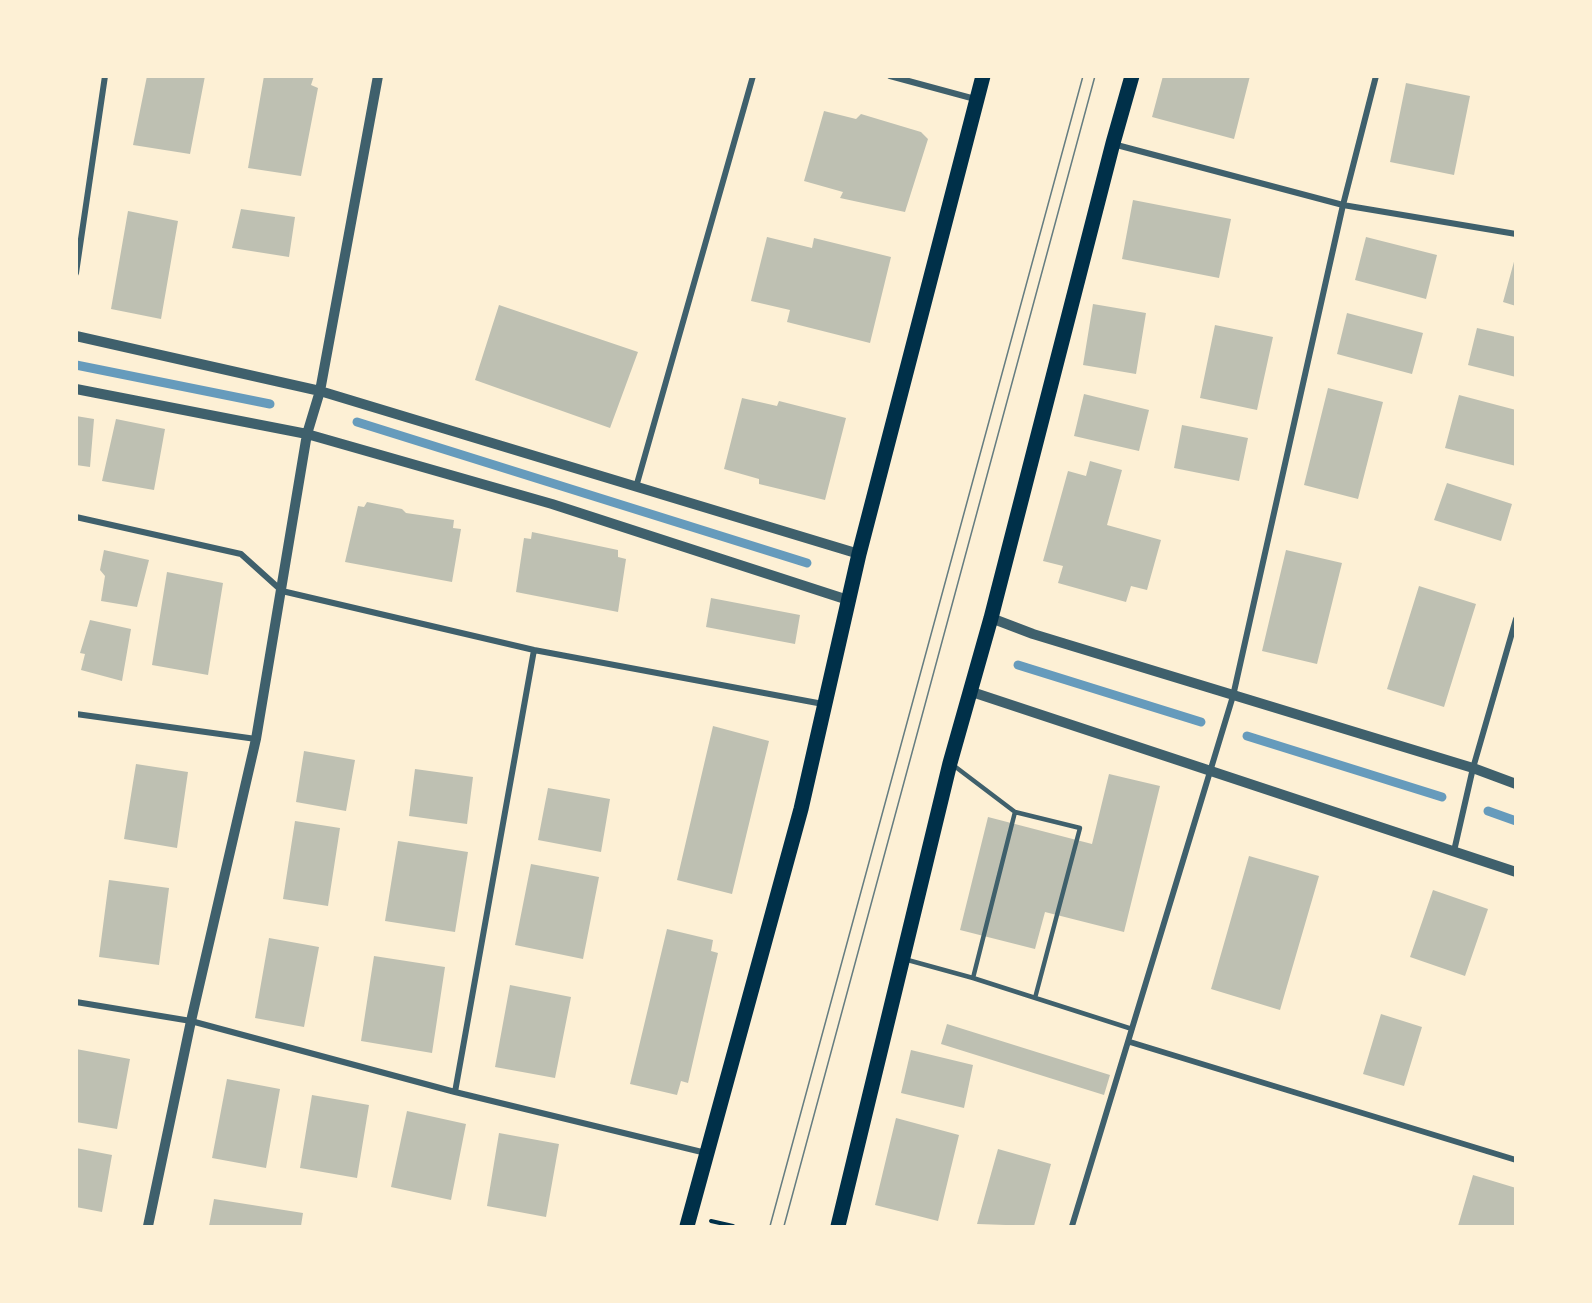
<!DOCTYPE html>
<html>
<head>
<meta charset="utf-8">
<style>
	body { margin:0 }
	#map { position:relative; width:1592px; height:1303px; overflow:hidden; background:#fdf0d5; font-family:"Crimson Pro",serif }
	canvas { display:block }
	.frame { position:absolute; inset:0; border:78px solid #fdf0d5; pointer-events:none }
</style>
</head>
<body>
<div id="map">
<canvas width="1592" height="1303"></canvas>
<div class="frame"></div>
</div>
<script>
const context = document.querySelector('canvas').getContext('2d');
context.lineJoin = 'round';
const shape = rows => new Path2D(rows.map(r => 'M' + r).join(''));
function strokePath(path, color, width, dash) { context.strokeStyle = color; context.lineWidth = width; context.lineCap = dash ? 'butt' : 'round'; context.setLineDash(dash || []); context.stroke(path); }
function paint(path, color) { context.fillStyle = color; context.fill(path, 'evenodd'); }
strokePath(shape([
	[76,365,270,404],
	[357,422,807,563],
	[1018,665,1201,722],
	[1247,736,1442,797],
	[1488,811,1516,821]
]), '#669bbc', 9);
paint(shape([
	[147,76,205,76,190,154,133,145],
	[264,76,314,76,311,85,318,88,301,176,248,168],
	[1163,76,1250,76,1234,139,1152,117],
	[1406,83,1470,96,1454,175,1390,162],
	[824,111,856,119,861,114,921,132,928,139,905,212,840,198,843,192,804,181],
	[1133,200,1231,219,1219,278,1122,259],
	[241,209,295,217,289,257,232,248],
	[128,211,178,221,161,319,111,309],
	[767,237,812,248,814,238,891,257,870,343,787,322,790,310,751,301],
	[1366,237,1437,255,1426,299,1355,280],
	[1515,258,1516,258,1516,306,1503,302],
	[1093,304,1146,313,1136,374,1083,365],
	[499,305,638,352,610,428,475,380],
	[1347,313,1423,333,1412,374,1337,354],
	[1215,325,1273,337,1257,410,1200,398],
	[1477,328,1516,337,1516,377,1468,365],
	[1328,388,1383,402,1358,499,1304,485],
	[1084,394,1149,410,1139,451,1074,436],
	[1459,395,1516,410,1516,466,1445,448],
	[742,398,777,406,779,401,846,418,825,500,759,484,759,479,724,469],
	[76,416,94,419,90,467,76,465],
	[116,419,165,429,154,490,102,481],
	[1182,425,1248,438,1239,481,1174,468],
	[1090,461,1122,470,1107,525,1161,540,1147,590,1131,586,1126,602,1058,583,1063,566,1043,561,1068,471,1086,476],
	[1447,483,1512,504,1501,541,1434,520],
	[367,502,402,509,406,513,454,520,453,528,461,529,452,582,345,562,358,506,364,507],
	[532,532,618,550,618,557,626,559,618,612,516,592,524,538,531,539],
	[104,550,149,560,137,607,101,601,105,576,100,570],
	[1286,550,1342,563,1317,664,1262,651],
	[167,572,223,583,208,675,152,665],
	[1419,586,1476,604,1444,707,1387,689],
	[711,598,800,615,795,644,706,627],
	[90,620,131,629,122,681,81,670,85,654,80,653],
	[713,726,769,741,732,894,677,880],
	[304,751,355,760,346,811,296,802],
	[136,764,188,772,177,848,124,839],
	[415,769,473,777,467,824,409,816],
	[1109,774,1160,786,1124,932,1045,912,1035,949,960,930,988,817,1092,844],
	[548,788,610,799,601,852,538,840],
	[295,821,340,828,328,906,283,899],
	[398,841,468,852,455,932,385,921],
	[1249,856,1319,876,1280,1010,1211,989],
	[531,864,599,877,583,959,515,945],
	[109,880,169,888,159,965,99,957],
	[1433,890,1488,909,1465,976,1410,957],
	[667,929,713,940,711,951,718,953,688,1083,681,1081,677,1095,630,1084],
	[269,938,319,947,304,1027,255,1018],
	[374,956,445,967,432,1053,361,1041],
	[510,985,571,997,555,1078,495,1067],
	[1381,1014,1422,1027,1404,1086,1363,1074],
	[947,1024,1110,1075,1104,1095,941,1044],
	[76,1049,130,1059,117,1129,76,1122],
	[911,1050,973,1065,964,1108,901,1093],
	[227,1079,280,1089,266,1168,212,1158],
	[312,1095,369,1105,357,1178,300,1168],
	[407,1111,466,1124,451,1200,391,1187],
	[896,1118,959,1135,938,1221,875,1205],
	[499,1133,559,1144,546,1217,487,1206],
	[76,1148,112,1155,102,1212,76,1207],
	[998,1149,1051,1164,1034,1226,977,1224],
	[1473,1175,1516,1188,1516,1226,1458,1226],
	[214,1199,303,1213,301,1226,209,1226]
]), '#bec0b2');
strokePath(shape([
	[711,1221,733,1226]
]), '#003049', 4);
strokePath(shape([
	[1015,812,1080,828,1035,998],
	[904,959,973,978,1015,812,953,765],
	[973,978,1132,1029]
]), '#3f606c', 4.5);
strokePath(shape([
	[890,76,975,99],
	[1113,144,1343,205,1516,234],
	[76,273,105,76],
	[636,487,753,76],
	[76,517,241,554,282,591,534,650,823,704],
	[76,714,256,739],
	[1454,851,1473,768,1516,619],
	[76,1002,191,1021,455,1092,706,1153],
	[1130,1042,1516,1160],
	[455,1092,534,650],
	[1072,1226,1233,696,1343,205,1376,76]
]), '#3f606c', 6);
strokePath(shape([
	[76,336,320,391,859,554],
	[76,389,307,434,552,504,848,600],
	[991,618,1033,634,1473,768,1516,784],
	[969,691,1516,872],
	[148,1226,191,1021,256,739,307,434,320,391,378,76]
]), '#3f606c', 10);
strokePath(shape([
	[687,1226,801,809,859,554,983,76],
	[838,1226,950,763,991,618,1113,143,1132,76]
]), '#003049', 15);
strokePath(shape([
	[770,1226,1083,76],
	[784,1226,1095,76]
]), '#657d81', 1.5);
</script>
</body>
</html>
